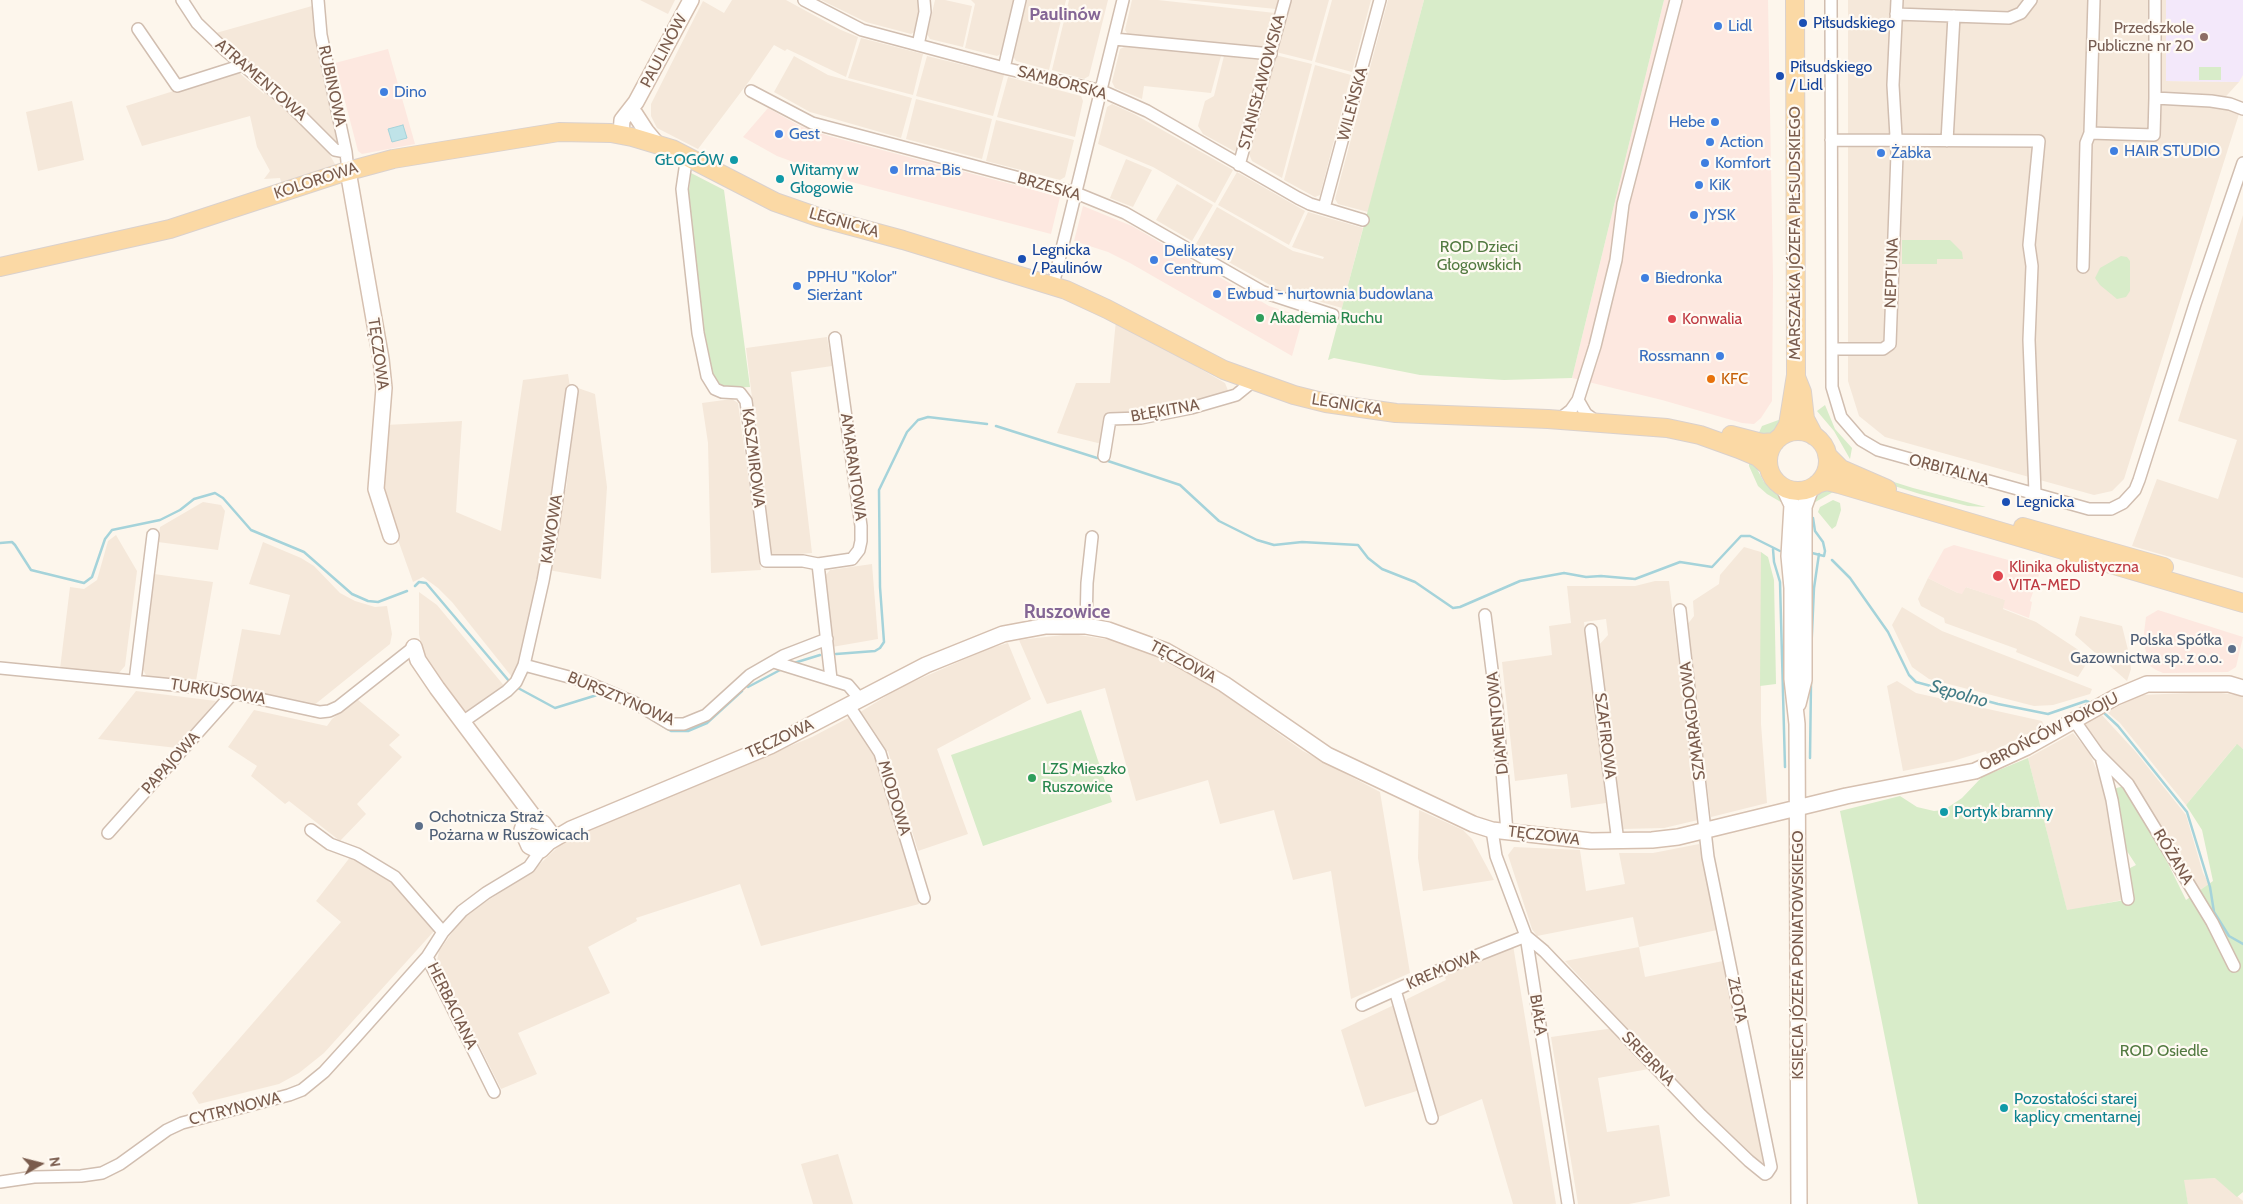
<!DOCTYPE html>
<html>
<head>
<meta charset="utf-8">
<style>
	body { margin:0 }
	#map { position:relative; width:2243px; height:1204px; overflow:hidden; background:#fdf6ec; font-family:Cabin,sans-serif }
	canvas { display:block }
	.north { position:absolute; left:15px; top:1139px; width:50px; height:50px; -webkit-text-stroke:4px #fffaf3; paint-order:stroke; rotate:82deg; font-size:14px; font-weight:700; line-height:20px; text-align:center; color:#7a5c4d }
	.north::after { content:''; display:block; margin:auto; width:18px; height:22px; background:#7a5c4d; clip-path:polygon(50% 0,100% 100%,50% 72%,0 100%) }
</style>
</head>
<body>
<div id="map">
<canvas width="2243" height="1204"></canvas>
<div class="north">N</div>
</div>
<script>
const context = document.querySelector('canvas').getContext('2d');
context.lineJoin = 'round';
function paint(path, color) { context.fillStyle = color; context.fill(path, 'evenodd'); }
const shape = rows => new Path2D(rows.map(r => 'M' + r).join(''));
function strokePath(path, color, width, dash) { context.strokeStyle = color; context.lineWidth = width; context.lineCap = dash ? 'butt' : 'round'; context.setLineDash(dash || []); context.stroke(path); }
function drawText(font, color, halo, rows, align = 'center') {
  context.font = font + ' Cabin,sans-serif'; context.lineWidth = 4.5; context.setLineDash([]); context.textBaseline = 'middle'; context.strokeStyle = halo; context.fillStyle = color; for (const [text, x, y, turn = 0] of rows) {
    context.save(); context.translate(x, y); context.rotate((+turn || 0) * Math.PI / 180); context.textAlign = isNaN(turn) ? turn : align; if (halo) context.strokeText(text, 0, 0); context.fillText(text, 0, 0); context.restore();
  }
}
paint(shape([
	[640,0,675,0,668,14],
	[732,0,786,0,841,30,858,37,846,77,787,49,785,51,774,45,750,80,698,149,657,128,651,116,651,104,703,1,724,13],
	[821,0,918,0,919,15,916,31,911,34,866,22],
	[935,0,945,0,972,6,963,47,930,39,927,34],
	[971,0,1015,0,1003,53,997,56,965,48,975,4],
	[1027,0,1066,0,1049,70,1016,61,1013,56],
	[1069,0,1108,0,1089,76,1084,79,1052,70],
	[1132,0,1158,0,1275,13,1266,46,1260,49,1128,35,1125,30],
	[1186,0,1278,0,1276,9],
	[1290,0,1329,0,1312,61,1276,52],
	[1332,0,1371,0,1352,72,1315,62],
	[1388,0,1424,0,1368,212,1338,204,1335,199],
	[1848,0,2166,0,2166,81,2239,82,2218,105,2239,114,2124,479,2112,491,2094,495,1885,437,1859,416,1848,381],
	[312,6,321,70,339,146,310,116,216,33],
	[861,38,923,54,913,95,848,78],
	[1126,46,1221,56,1211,93,1144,86,1142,99,1115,88,1112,82,1120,49],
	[1275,55,1312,64,1282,178,1252,161,1249,154],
	[794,56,828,75,912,98,901,138,810,112,774,92],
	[927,56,1004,75,993,116,916,96],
	[1224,56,1258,60,1261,64,1239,149,1234,151,1203,134,1198,126,1205,101,1214,96],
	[1315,65,1351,75,1320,195,1315,197,1284,180],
	[237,71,264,94,264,87,304,122,327,150,336,166,282,185,280,178,264,179,270,171,257,147,250,116,142,146,126,106],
	[1008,77,1081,96,1083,101,1075,137,997,117],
	[916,99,992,119,982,159,906,139],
	[72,101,84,160,38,171,26,112],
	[1112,104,1134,114,1233,170,1215,203,1153,167,1098,144,1107,107],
	[996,120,1074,140,1065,177,1060,180,986,161],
	[1126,159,1152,170,1133,207,1110,198],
	[1237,172,1305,211,1289,245,1218,205],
	[1177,184,1213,205,1192,241,1156,220],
	[1217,207,1293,251,1323,259,1324,257,1292,247,1308,212,1363,228,1342,308,1279,290,1196,244],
	[2243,215,2243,578,2132,546,2157,479,2218,499,2237,440,2178,421],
	[1116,320,1225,383,1229,393,1174,409,1107,416,1102,444,1057,433,1076,383,1110,383],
	[827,337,832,366,791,372,812,553,771,556,746,348],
	[568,374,570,387,567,388,543,564,517,670,512,677,452,602,438,588,423,577,413,582,381,492,386,425,462,421,456,512,501,531,523,380],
	[578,388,595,394,607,487,601,579,548,570,561,490,566,490],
	[732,399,738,403,761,570,711,573,708,443,702,403],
	[203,502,221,505,225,511,218,550,158,542,160,527],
	[116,535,137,571,125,666,118,674,60,669,70,587,84,589,97,580,108,541],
	[263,542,301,558,314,566,340,593,355,601,375,607,387,606,392,634,390,644,313,706,231,686,242,629,280,635,290,595,249,584],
	[1744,547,1761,552,1761,724,1767,803,1711,817,1687,625,1694,616,1693,601,1719,584,1720,575],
	[872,564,878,639,832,647,824,577,830,570],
	[154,574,213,582,196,681,147,677,142,668],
	[1928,578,1958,593,1966,587,2006,600,2003,609,2036,622,2080,651,2088,661,2078,677,2016,652,2017,649,1945,623,1944,618,1921,606,1918,599],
	[1655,581,1669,581,1698,820,1664,828,1622,829,1599,645,1608,635,1606,619,1584,622,1606,803,1571,808,1567,774,1515,781,1502,662,1552,655,1549,626,1571,623,1567,586,1635,586],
	[419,592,437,605,506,688,465,716,424,658,419,634],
	[1902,607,1942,631,2092,689,2090,694,2053,705,2034,706,1929,679,1912,667,1892,625],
	[2080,616,2122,626,2130,658,2131,669,2127,681,2075,635],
	[1072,634,1118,641,1147,650,1211,685,1303,751,1380,792,1410,973,1351,999,1331,871,1293,880,1274,810,1220,824,1208,780,1136,801,1105,688,1047,704,1019,640],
	[1008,643,1031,699,937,749,968,834,918,851,888,751,883,753,857,714,901,687,988,649],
	[1897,681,1916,693,2042,721,2044,726,1987,754,1986,751,1953,761,1903,771,1887,686],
	[136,691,216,701,177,748,98,739],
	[2214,692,2243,696,2243,749,2236,745,2186,805,2120,723,2107,712,2141,695],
	[357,699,400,735,389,745,402,757,357,804,366,814,340,841,289,801,285,804,251,776,257,766,228,747,254,710,327,726,332,719],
	[2101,714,2135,751,2186,815,2203,873,2209,884,2197,892,2086,734,2086,724],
	[852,716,877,756,919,904,761,946,740,884,636,918,637,921,588,947,610,993,518,1033,537,1074,501,1089,437,961,439,951,464,916,530,873,570,836,812,737],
	[2073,733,2089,752,2102,782,2114,840,2122,900,2067,911,2028,758],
	[1419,810,1463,830,1472,839,1494,880,1423,891,1418,858],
	[1699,844,1717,930,1639,947,1645,977,1723,961,1765,1167,1719,1128,1565,961,1639,947,1633,917,1537,936,1532,929,1508,855,1514,847,1580,850,1586,891,1625,884,1619,853,1653,853],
	[351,856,388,878,409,898,435,930,324,1053,299,1073,279,1084,199,1104,192,1093,341,922,316,901],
	[1513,945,1556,1204,1513,1204,1482,1099,1436,1118,1403,1009,1407,999,1446,980,1443,972],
	[1394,1005,1420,1090,1365,1107,1341,1030],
	[1614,1028,1649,1069,1598,1078,1607,1132,1659,1125,1670,1196,1629,1204,1578,1204,1551,1037],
	[838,1154,853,1204,813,1204,801,1164],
	[2216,1178,2243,1201,2243,1204,2188,1204,2183,1179]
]), '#f5e8da');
paint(shape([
	[1664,0,1768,0,1773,277,1772,401,1761,418,1754,424,1742,423,1662,400,1572,378],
	[388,49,415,144,362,154,358,151,335,63],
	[768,108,800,126,829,136,1060,197,1051,234,840,179,777,156,743,137],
	[1083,206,1132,226,1269,306,1303,317,1292,356,1130,263,1108,252,1074,241],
	[1954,545,2041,569,2030,601,2032,602,2029,618,2003,608,2005,600,1966,587,1962,594,1958,593,1928,578,1944,549],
	[2158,610,2243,637,2236,667,2228,672,2163,673,2156,670,2150,666,2143,641,2146,617]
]), '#fde8e0');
paint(shape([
	[2166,0,2243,0,2243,75,2239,82,2166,81]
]), '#f3e8fa');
paint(shape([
	[1424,0,1664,0,1572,378,1504,380,1420,375,1334,358,1328,360],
	[2199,67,2221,67,2221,80,2199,80],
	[691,173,724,190,750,387,725,388,718,386,710,371,696,281,688,198],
	[1902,240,1950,240,1962,252,1963,259,1937,259,1937,264,1902,264],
	[2121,256,2127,257,2130,261,2130,291,2126,297,2117,299,2100,285,2095,278,2100,268],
	[1825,405,1835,429,1852,448,1850,459,1834,431,1817,411],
	[1784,418,1776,433,1756,439,1762,426],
	[1749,460,1756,467,1764,482,1779,494,1786,505,1767,494,1758,486,1749,466],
	[1862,472,1913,488,1986,507,1968,506,1920,494,1888,484],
	[1828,489,1835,491,1810,505,1816,494],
	[1833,500,1840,503,1841,510,1836,526,1832,529,1818,512,1820,507],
	[1761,552,1768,557,1774,580,1776,684,1760,686],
	[1081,710,1112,802,983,846,951,755],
	[2237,744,2243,749,2243,1192,2237,1197,2215,1178,2184,1180,2188,1204,1918,1204,1840,811,1900,796,1917,807,1934,811,1944,810,1962,798,1982,777,2028,758,2067,910,2131,899,2126,870,2136,865,2123,845,2113,789,2124,786,2147,821,2186,900,2213,881,2202,830,2186,805]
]), '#d8ecc9');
const water = shape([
	[403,125,407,138,392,142,388,129,403,125]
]);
paint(water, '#bfe3e8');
strokePath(water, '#a5d3da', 1);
strokePath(shape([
	[996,426,1097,458],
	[1108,461,1180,485,1219,521,1257,540,1274,545,1302,542,1358,545,1368,558,1382,569,1415,582,1453,608,1460,607,1520,581,1564,573,1586,577,1601,576,1635,579,1680,562,1712,567,1741,536,1750,536,1780,551],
	[0,543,12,542,15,545,31,570,84,583,92,577,105,539,112,530,160,520,180,510,194,499,215,493,223,498,251,530,304,552,352,594,368,601,378,602,407,591],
	[1773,549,1774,562,1780,582,1785,767],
	[1812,553,1824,556,1825,551,1823,542,1815,531,1813,518],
	[1832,560,1850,578,1888,632,1909,675,1916,682,1998,704,2048,714,2086,701,2089,702],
	[415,586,419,582,426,583,509,681],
	[836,654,875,651,880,648,884,642,880,587,879,490,907,432,918,420,928,417,987,424],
	[1811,655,1814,588,1819,554],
	[794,663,820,655],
	[748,687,782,669],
	[518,688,555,708,597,695,611,699],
	[2102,711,2118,726,2187,812,2210,887,2214,912,2229,936,2243,944],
	[643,714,671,731,688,731,707,723,742,691],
	[1810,758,1811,683]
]), '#a5d3da', 2.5);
const street = shape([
	[182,0,197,23,226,51,287,102,335,150,346,152],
	[318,0,321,35,346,152,348,171],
	[804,0,862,30,1004,68,1102,91,1147,111,1298,198,1310,204,1363,220],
	[1831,0,1832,387,1841,417,1861,440,1878,450,2089,509,2111,509,2123,503,2135,490,2139,480,2195,304,2243,163],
	[2094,0,2090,133,2154,135,2155,98,2211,101,2230,104,2243,109],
	[1896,14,2009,18,2021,13,2031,0],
	[138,29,177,86,243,65],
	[1114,39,1271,54],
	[918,45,925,12,924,0],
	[1004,68,1020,0],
	[751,91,812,123,1076,193,1125,213,1263,292,1333,315],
	[2155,98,2155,0],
	[1831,140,2039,141,2029,245,2032,266,2029,340,2035,493],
	[1947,141,1954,16],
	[687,155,682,189,698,333,707,376,715,389,722,392,740,393,746,401,766,561,803,561,818,564,831,679],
	[1239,165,1285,0],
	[1324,208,1380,0],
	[2083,267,2086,143,2090,133],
	[1053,285,1123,0],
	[1832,349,1883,349,1890,344,1897,154,1893,85,1897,0],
	[1578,400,1586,414,1597,422],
	[1562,417,1571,410,1578,400,1595,346,1616,260,1623,204,1676,0],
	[1104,456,1110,419,1141,418,1191,408,1236,395,1252,382],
	[818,564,852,559,859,550,861,541,861,526,835,338],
	[1485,615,1497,709,1507,832],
	[1086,626,1087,583,1092,537],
	[1591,630,1618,842],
	[774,662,848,685,860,699],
	[524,665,543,581,554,520,572,391],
	[0,668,214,689,320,712,329,711,338,707,414,647],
	[135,681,153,535],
	[849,706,880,753,924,898],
	[2074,720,2098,754,2128,784,2212,922,2234,966],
	[464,721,507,691,516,682,524,665,584,681,635,703,670,724,684,724,706,715,750,675,783,656,827,639],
	[2102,761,2112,800,2128,899],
	[311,830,330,844,357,854,395,877,443,932],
	[1492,830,1496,856,1526,936,1568,1204],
	[108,833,234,692],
	[427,957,494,1092],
	[1395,990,1432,1118],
	[1362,1005,1435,972,1526,936,1544,951,1701,1115,1749,1161,1765,1174,1767,1173,1771,1167,1708,857,1680,610],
	[0,1182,34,1177,81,1176,102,1173,120,1164,167,1130,182,1123,289,1095,302,1090,324,1072,354,1039,427,957,443,932,462,911,486,893,529,867,541,850]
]);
const secondary = shape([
	[635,114,646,131,656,143],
	[621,135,622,120,636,102,691,0],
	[348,171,381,359,384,388,376,489,391,536],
	[1784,488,1792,505,1789,556,1792,588,1792,679,1797,724,1799,1204],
	[414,647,418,660,437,688,536,820],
	[1798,704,1804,680,1804,507,1811,488],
	[549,842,549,831,543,823,530,819,524,824,522,830,529,846,535,849,541,850,549,842,571,829,770,746,926,665,1003,634,1046,626,1086,626,1108,630,1166,651,1224,684,1327,755,1473,824,1492,830,1591,841,1652,840,1678,837,1846,796,1975,771,2027,747,2116,697,2147,684,2229,684,2243,688]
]);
const primary = shape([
	[0,267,170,229,341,173,393,159,559,132,611,133,632,137,672,149,775,202,818,217,903,240,1066,290,1107,309,1224,370,1294,395,1326,403,1396,413,1548,419,1667,428,1700,435,1739,449,1758,457,1768,466],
	[1796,377,1802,392,1805,419,1814,436],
	'1768 461a30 30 0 1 1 60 0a30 30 0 1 1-60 0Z',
	[1731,435,1762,443,1775,442],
	[1782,435,1788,425,1796,375,1795,0],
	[1827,455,1841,469,1887,489],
	[1817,484,1827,481,1839,484,2243,603],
	[2023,527,2164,567]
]);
strokePath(street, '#d1beb0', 14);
strokePath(secondary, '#d6c0b0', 18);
strokePath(primary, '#dad1cd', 20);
strokePath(street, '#fff', 11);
strokePath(secondary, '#fff', 15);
strokePath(primary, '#fbd9a5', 18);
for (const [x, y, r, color] of [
	[1803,23,5,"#1a4fb4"],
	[1718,26,5,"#3f7fe0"],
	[2204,37,5,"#8d6e63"],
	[1780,76,5,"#1a4fb4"],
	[384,92,5,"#3f7fe0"],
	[1715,122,5,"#3f7fe0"],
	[779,134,5,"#3f7fe0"],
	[1710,142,5,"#3f7fe0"],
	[2114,151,5,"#3f7fe0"],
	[1881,153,5,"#3f7fe0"],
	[734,160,5,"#0f9aa8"],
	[1705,163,5,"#3f7fe0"],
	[894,170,5,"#3f7fe0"],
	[780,179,5,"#0f9aa8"],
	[1699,185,5,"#3f7fe0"],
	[1694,215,5,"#3f7fe0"],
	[1022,259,5,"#1a4fb4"],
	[1154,260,5,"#3f7fe0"],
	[1645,278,5,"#3f7fe0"],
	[797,286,5,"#3f7fe0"],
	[1217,294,5,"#3f7fe0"],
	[1260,318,5,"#2e9e5b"],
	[1672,319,5,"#e0444e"],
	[1720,356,5,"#3f7fe0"],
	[1711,379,5,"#e8710a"],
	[2006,502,5,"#1a4fb4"],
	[1998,576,6,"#e0444e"],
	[2232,649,5,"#5c6f8a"],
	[1032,778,5,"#2e9e5b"],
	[1944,812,5,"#0f9aa8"],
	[419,826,5,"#5c6f8a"],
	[2004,1108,5,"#0f9aa8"]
]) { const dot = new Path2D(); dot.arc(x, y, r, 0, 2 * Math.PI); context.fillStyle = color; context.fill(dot); strokePath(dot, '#fffaf3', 2); }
drawText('16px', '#164399', '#fffaf3', [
	["Piłsudskiego",1813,23],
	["Piłsudskiego",1790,67],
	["/ Lidl",1790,85],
	["Legnicka",1032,250],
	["/ Paulinów",1032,268],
	["Legnicka",2016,502]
], 'left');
drawText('16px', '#366cbe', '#fffaf3', [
	["Lidl",1728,26],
	["Dino",394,92],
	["Hebe",1705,122,"right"],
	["Gest",789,134],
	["Action",1720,142],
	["HAIR STUDIO",2124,151],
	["Żabka",1891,153],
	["Komfort",1715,163],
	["Irma-Bis",904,170],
	["KiK",1709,185],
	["JYSK",1704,215],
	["Delikatesy",1164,251],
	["Centrum",1164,269],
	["PPHU \"Kolor\"",807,277],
	["Sierżant",807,295],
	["Biedronka",1655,278],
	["Ewbud - hurtownia budowlana",1227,294],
	["Rossmann",1710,356,"right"]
], 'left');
drawText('16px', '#785e54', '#fffaf3', [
	["Przedszkole",2194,28],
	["Publiczne nr 20",2194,46]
], 'right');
drawText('16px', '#7a5c4d', '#fffaf3', [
	["PAULINÓW",664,51,-62],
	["ATRAMENTOWA",261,80,41],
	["STANISŁAWOWSKA",1262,82,-75],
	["SAMBORSKA",1062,83,15],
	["RUBINOWA",332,86,78],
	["WILEŃSKA",1353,104,-75],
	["KOLOROWA",316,181,-18],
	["BRZESKA",1049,187,16],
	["LEGNICKA",844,223,16],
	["MARSZAŁKA JÓZEFA PIŁSUDSKIEGO",1795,233,-90],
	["NEPTUNA",1892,273,-88],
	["TĘCZOWA",378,354,82],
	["LEGNICKA",1347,405,9],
	["BŁĘKITNA",1165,411,-10],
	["KASZMIROWA",753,458,83],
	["AMARANTOWA",853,467,82],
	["ORBITALNA",1949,470,15],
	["KAWOWA",552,529,-81],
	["TĘCZOWA",1183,662,28],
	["TURKUSOWA",218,692,9],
	["BURSZTYNOWA",621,699,23],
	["SZMARAGDOWA",1693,721,-97],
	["DIAMENTOWA",1498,723,-96],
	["OBROŃCÓW POKOJU",2049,732,-27],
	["SZAFIROWA",1605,736,83],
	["TĘCZOWA",780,739,-25],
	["PAPAJOWA",171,763,-48],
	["MIODOWA",894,798,73],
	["TĘCZOWA",1544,836,7],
	["RÓŻANA",2173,857,59],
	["KSIĘCIA JÓZEFA PONIATOWSKIEGO",1798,955,-90],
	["KREMOWA",1443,970,-23],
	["ZŁOTA",1737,1000,79],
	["HERBACIANA",452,1006,64],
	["BIAŁA",1538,1015,81],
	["SREBRNA",1648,1059,46],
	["CYTRYNOWA",235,1109,-14]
]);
drawText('16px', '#0d838f', '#fffaf3', [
	["GŁOGÓW",724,160,"right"],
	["Witamy w",790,170],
	["Głogowie",790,188],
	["Portyk bramny",1954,812],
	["Pozostałości starej",2014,1099],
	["kaplicy cmentarnej",2014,1117]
], 'left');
drawText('16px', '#537a41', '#fffaf3', [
	["ROD Dzieci",1479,247],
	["Głogowskich",1479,265],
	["ROD Osiedle",2164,1051]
]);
drawText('16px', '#27864d', '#fffaf3', [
	["Akademia Ruchu",1270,318],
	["LZS Mieszko",1042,769],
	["Ruszowice",1042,787]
], 'left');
drawText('16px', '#be3a42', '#fffaf3', [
	["Konwalia",1682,319],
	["Klinika okulistyczna",2009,567],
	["VITA-MED",2009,585]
], 'left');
drawText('16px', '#c56008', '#fffaf3', [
	["KFC",1721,379]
], 'left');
drawText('16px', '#4e5e75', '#fffaf3', [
	["Polska Spółka",2222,640],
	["Gazownictwa sp. z o.o.",2222,658],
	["Ochotnicza Straż",429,817,"left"],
	["Pożarna w Ruszowicach",429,835,"left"]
], 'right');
drawText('bold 18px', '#846695', '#fffaf3', [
	["Paulinów",1065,15]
]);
drawText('italic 18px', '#437c86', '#fffaf3', [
	["Sępolno",1959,694,16]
]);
drawText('bold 19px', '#846695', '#fffaf3', [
	["Ruszowice",1067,612]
]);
</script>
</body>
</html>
